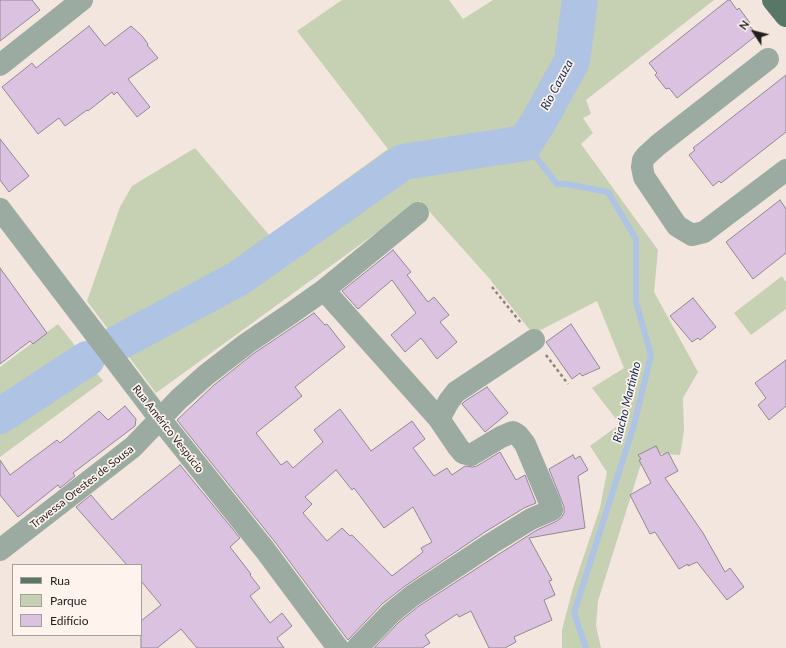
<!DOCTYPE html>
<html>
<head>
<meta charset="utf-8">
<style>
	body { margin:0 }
	#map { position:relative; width:786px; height:648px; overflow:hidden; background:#f3e6de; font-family:Lato,sans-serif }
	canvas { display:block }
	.legend { position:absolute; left:12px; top:564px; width:130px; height:72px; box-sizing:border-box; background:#fef3ed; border:1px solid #a69e99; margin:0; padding:5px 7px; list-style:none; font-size:12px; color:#221e1b }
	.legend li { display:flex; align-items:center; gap:8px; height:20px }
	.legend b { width:20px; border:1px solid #a69e99 }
	.north { position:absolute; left:734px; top:12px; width:40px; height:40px; -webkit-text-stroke:3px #fef3ed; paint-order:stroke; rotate:305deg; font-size:11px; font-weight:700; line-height:16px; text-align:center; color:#221e1b }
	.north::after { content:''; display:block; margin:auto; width:14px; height:18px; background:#221e1b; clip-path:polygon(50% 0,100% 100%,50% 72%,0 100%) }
</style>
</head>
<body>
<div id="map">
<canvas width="786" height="648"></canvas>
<ul class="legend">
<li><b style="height:5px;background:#597767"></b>Rua</li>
<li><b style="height:11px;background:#c6d0b2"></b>Parque</li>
<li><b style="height:11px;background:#dcc2e1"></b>Edifício</li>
</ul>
<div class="north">N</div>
</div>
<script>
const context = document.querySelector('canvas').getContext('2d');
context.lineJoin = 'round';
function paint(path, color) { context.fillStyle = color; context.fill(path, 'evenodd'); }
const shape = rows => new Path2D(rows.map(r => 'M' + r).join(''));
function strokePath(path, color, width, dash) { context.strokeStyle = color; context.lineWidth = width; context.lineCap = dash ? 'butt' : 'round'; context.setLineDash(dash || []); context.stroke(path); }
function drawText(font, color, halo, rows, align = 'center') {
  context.font = font + ' Lato,sans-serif'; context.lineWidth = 3.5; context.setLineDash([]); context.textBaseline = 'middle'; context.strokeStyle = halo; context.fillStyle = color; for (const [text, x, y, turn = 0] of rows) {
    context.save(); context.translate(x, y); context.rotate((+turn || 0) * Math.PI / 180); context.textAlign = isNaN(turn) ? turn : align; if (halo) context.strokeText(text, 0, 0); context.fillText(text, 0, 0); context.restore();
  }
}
paint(shape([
	[342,0,449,0,463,19,493,0,714,0,586,100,591,114,583,118,593,133,581,144,658,250,654,292,698,372,683,398,684,431,680,455,648,453,640,467,598,601,596,626,601,648,562,648,562,630,573,588,600,508,607,472,590,446,620,424,592,388,624,368,597,301,533,334,488,277,420,201,156,393,87,301,120,207,132,186,195,148,269,235,388,149,297,31],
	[782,276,786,282,786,309,751,335,734,313],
	[58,324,103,381,0,457,0,367]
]), '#c6d0b2');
strokePath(shape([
	[525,143,557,184,566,184,608,192,636,239,636,302,651,355,634,425,574,613,586,648]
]), '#afc3e4', 6);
strokePath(shape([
	[116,344,239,278,403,162,525,143,539,121,572,61,580,0],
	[0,416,87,359]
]), '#afc3e4', 36);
const building = shape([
	[0,0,32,0,40,10,0,41,0,0],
	[728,0,730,0,737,10,739,8,750,23,749,25,757,35,677,98,669,88,666,89,655,75,657,73,649,63,728,0],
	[89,26,105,46,131,26,142,36,148,44,147,45,158,58,128,79,150,107,137,117,117,92,114,95,112,92,88,111,87,110,65,126,59,118,38,134,2,87,32,63,36,68,89,26],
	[786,75,786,132,721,183,719,181,713,186,689,155,695,150,693,148,786,75],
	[0,139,29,176,9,192,0,180,0,139],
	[780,200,786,209,786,253,753,279,726,242,780,200],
	[393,250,411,272,407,275,428,302,434,297,449,315,440,322,457,342,437,359,421,338,405,352,391,335,416,313,392,280,358,309,342,291,393,250],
	[0,268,47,333,33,344,30,341,0,364,0,268],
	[693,298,716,327,700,340,698,338,692,342,670,316,693,298],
	[314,313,325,325,327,324,345,347,295,387,302,396,256,433,281,465,287,461,293,468,323,442,314,430,340,409,371,451,412,421,425,439,413,448,434,476,447,468,452,475,465,466,473,467,477,466,500,452,516,480,525,475,536,503,524,508,485,532,405,586,382,604,348,640,275,542,177,420,214,385,253,354,314,313],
	[336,470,352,490,354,488,384,528,413,507,432,542,421,548,423,552,392,576,352,535,350,536,342,528,327,541,303,513,312,504,305,497,336,470],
	[571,324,600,368,582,376,580,373,572,379,546,342,571,324],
	[786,360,786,406,769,420,758,405,766,398,755,383,786,360],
	[487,387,508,413,485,432,462,404,465,401,487,387],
	[125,406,136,419,135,426,73,473,75,476,60,488,58,485,18,517,0,495,0,460,10,475,57,440,60,443,99,411,108,420,125,406],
	[656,446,661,456,668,452,678,471,665,478,703,533,725,572,730,568,744,587,727,600,697,562,688,566,688,564,679,569,655,532,650,534,630,495,651,483,639,460,641,459,638,455,656,446],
	[573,455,575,459,580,456,588,470,578,476,585,528,529,538,552,580,549,581,555,595,544,600,552,620,514,637,516,642,505,648,489,648,471,611,459,617,457,614,425,635,430,643,422,648,374,648,399,622,419,606,499,554,537,530,557,521,561,518,564,513,564,507,549,469,573,455],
	[180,465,240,538,230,547,251,574,250,575,260,588,250,596,270,623,282,613,292,626,277,638,284,648,197,648,181,629,157,648,141,648,141,621,161,605,141,581,141,565,127,565,76,507,91,495,112,520,180,465]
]);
paint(building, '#dcc2e1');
strokePath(building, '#918893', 1);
strokePath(shape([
	[492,287,521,323],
	[546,355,568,384]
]), '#8c837d', 2.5, [3, 3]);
strokePath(shape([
	[768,59,658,145,646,156,643,160,642,167,644,177,677,226,692,235,704,232,786,170],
	[0,65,82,0],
	[0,209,160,419,265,550,338,648],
	[324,290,439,419,458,447,463,453,471,455,501,437,513,432,518,435,525,444,550,503,552,510,531,519,492,543,412,596,391,613,357,648],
	[439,419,449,401,456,392,534,340],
	[0,550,133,447,179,399,206,375,246,344,293,312,324,290,418,213]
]), '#9baba1', 22);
strokePath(shape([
	[773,0,786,16]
]), '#597767', 22);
drawText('11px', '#221e1b', '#fef3ed', [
	["Rua Américo Vespúcio",168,429,52],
	["Travessa Orestes de Sousa",82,487,-38]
]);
drawText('italic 12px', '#0f2851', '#fef3ed', [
	["Rio Cazuza",557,85,-62],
	["Riacho Martinho",627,402,-76]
]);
</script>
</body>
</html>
